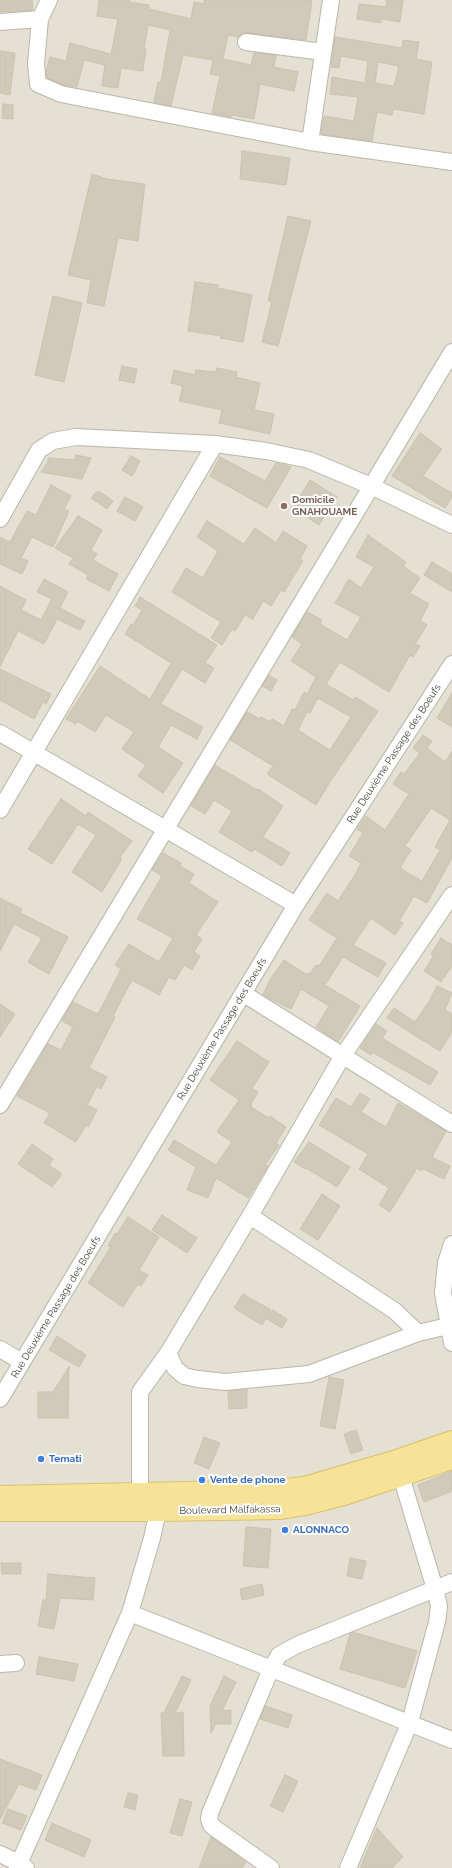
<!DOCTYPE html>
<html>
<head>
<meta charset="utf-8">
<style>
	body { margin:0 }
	canvas { display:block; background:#f0eee4 }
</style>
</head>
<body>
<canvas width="452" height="1868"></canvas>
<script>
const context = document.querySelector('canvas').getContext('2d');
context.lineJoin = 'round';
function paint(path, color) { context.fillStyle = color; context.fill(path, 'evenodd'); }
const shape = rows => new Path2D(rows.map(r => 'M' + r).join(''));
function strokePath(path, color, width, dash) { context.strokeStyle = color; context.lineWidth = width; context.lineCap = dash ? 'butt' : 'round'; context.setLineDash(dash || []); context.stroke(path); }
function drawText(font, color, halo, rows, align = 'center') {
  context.font = font + ' Raleway,sans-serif'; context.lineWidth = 4; context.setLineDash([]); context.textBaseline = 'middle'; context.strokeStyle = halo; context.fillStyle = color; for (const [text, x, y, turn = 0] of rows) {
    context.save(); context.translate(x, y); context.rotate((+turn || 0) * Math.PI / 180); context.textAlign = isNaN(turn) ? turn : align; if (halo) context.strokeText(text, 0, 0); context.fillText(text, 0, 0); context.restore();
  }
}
paint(shape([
	[0,0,452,0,452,1868,0,1868]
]), '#e4e0d3');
const building = shape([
	[0,0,32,0,33,10,0,12,0,0],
	[99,0,130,0,129,2,149,5,149,9,191,19,194,2,204,4,204,0,312,0,306,40,247,33,242,33,238,37,228,35,223,59,251,65,254,53,276,55,274,67,298,72,294,91,260,84,254,119,232,115,231,117,212,113,220,76,210,74,213,60,183,55,171,106,154,102,158,82,161,83,170,30,148,25,144,49,146,49,143,71,121,68,118,88,102,86,105,65,84,60,77,87,63,85,47,78,46,72,50,57,66,61,70,43,111,54,118,19,97,16,99,0],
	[387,0,403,0,400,22,381,19,381,23,357,19,359,4,386,7,387,0],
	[335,37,402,48,403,40,419,42,416,59,432,62,424,114,393,109,392,115,377,112,372,141,321,134,324,116,354,121,358,97,330,94,332,77,365,83,368,61,341,56,339,68,331,67,335,37],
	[378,62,399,66,394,86,375,83,378,62],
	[0,51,15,53,10,95,0,93,0,51],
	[3,104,13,105,13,119,2,118,3,104],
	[242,151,290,158,286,185,240,179,242,151],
	[92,174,107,179,145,184,138,241,118,238,104,306,87,303,91,280,68,275,92,174],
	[288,216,311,221,278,346,262,342,272,301,268,301,288,216],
	[195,282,218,285,218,288,252,295,243,342,220,338,221,336,188,331,195,282],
	[53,296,82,303,64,382,35,375,53,296],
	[122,366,137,369,134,383,119,380,122,366],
	[217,368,237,372,236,377,260,383,254,410,274,414,270,434,219,423,222,410,179,401,183,386,171,383,174,370,195,375,196,370,216,372,217,368],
	[420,433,442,449,423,476,452,493,452,497,445,508,392,476,420,433],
	[76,455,91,458,82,479,41,472,48,462,48,458,75,460,76,455],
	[131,456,140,461,132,476,122,470,131,456],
	[220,457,265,481,276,463,291,467,267,508,210,476,220,457],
	[310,480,337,497,319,525,293,508,310,480],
	[51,485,71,496,64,509,69,511,53,547,32,537,21,558,28,561,22,574,0,564,0,537,10,542,27,511,36,515,51,485],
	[96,492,100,492,113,501,107,509,91,498,96,492],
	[125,497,143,507,135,521,117,511,125,497],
	[78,516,102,530,91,550,97,554,93,560,118,574,109,591,86,579,88,575,69,564,73,558,55,548,78,516],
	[207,521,244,544,255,528,276,543,283,531,307,546,300,559,303,561,284,592,281,590,271,606,263,601,253,619,245,615,235,631,232,629,222,645,211,638,221,622,172,592,186,568,203,578,218,551,197,537,207,521],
	[368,535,406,562,403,566,420,578,410,593,429,604,420,621,427,625,415,644,420,646,413,657,410,655,389,692,340,662,326,684,353,700,355,697,378,711,330,782,316,805,267,774,273,766,230,740,247,712,260,719,261,717,270,722,272,719,284,726,292,709,295,710,304,692,307,694,316,677,291,661,302,644,292,637,307,612,322,620,320,624,347,640,361,617,335,603,349,579,361,588,374,567,356,557,368,535],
	[318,698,351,717,330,750,298,730,307,712,310,713,318,698],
	[432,562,452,574,452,592,424,575,432,562],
	[44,579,68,592,60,608,85,621,80,630,57,619,44,644,18,631,0,667,0,586,26,600,21,610,41,620,52,599,37,592,44,579],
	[140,597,217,645,205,663,214,668,205,683,182,669,161,704,203,727,197,739,171,725,160,744,158,747,183,763,163,793,138,776,146,765,122,749,134,732,106,715,95,732,77,721,76,724,66,719,100,666,150,699,171,663,125,634,131,624,133,625,142,610,135,606,140,597],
	[0,669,51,694,46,704,43,702,34,719,0,700,0,669],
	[269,675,277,680,271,691,262,686,269,675],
	[452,693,452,727,437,718,452,693],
	[423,735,432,741,427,748,445,762,452,751,452,858,427,903,414,896,399,921,403,923,395,935,371,918,353,945,386,963,378,977,343,957,325,985,360,1006,338,1042,316,1027,329,1006,301,989,291,1009,263,995,271,978,284,960,307,975,308,973,310,974,316,965,319,966,337,938,309,920,327,893,338,901,356,873,361,863,349,856,363,833,357,829,366,816,385,830,409,794,393,784,401,772,404,774,420,753,413,748,423,735],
	[431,808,450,820,435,847,440,850,422,881,400,868,411,850,405,846,431,808],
	[215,765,257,790,258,789,283,806,263,837,290,853,282,866,254,849,252,852,219,832,232,811,214,800,205,814,191,806,215,765],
	[61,799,86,816,88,812,132,841,120,857,122,859,102,892,72,872,96,835,78,824,52,864,28,849,61,799],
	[163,853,181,863,180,866,194,874,189,883,218,902,196,935,202,939,194,952,200,956,192,970,184,965,175,980,169,977,159,995,132,980,113,1016,115,1017,89,1068,107,1077,101,1089,97,1086,87,1105,97,1110,88,1127,86,1125,76,1142,44,1123,50,1113,17,1096,48,1044,61,1050,73,1027,62,1021,73,1002,98,1014,121,969,115,965,129,944,159,962,173,938,137,919,162,876,152,870,163,853],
	[0,898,22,909,20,913,68,937,49,974,28,962,42,938,14,924,0,951,0,898],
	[441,938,452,945,452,966,441,982,424,971,434,955,431,954,441,938],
	[437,986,452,993,445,1010,452,1014,452,1032,440,1051,387,1018,394,1008,415,1022,430,1000,437,986],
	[0,1004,15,1014,0,1037,0,1004],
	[376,1024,387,1031,382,1038,438,1072,430,1085,372,1052,371,1055,360,1048,376,1024],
	[237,1041,269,1062,252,1088,258,1092,251,1104,252,1105,251,1107,269,1118,270,1116,286,1127,276,1143,279,1145,265,1165,268,1166,248,1198,216,1178,208,1198,187,1190,196,1167,168,1150,174,1140,216,1165,232,1142,217,1132,239,1100,210,1080,237,1041],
	[360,1093,370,1099,361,1112,386,1127,398,1103,446,1131,432,1157,450,1166,444,1179,423,1169,421,1171,417,1168,390,1212,379,1205,389,1188,359,1169,368,1154,319,1125,336,1098,351,1107,360,1093],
	[309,1142,350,1167,337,1187,306,1168,305,1169,294,1162,309,1142],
	[32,1144,53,1159,49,1165,62,1174,52,1187,18,1164,32,1144],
	[322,1194,340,1206,318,1240,300,1229,322,1194],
	[162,1215,197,1238,187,1253,152,1230,162,1215],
	[128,1217,159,1237,139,1270,148,1275,141,1286,138,1284,123,1307,88,1283,111,1247,108,1246,115,1233,117,1234,128,1217],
	[243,1294,271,1310,262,1325,234,1308,243,1294],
	[273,1310,287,1319,282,1328,267,1319,273,1310],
	[57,1336,86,1355,79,1367,49,1350,57,1336],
	[69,1367,68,1418,38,1418,38,1392,53,1392,69,1367],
	[329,1377,344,1380,335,1429,320,1426,329,1377],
	[247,1390,247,1408,229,1409,228,1391,247,1390],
	[356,1430,363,1450,351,1454,344,1434,356,1430],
	[204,1437,220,1443,209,1469,194,1463,204,1437],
	[452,1471,452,1491,424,1502,418,1485,452,1471],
	[246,1527,271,1529,268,1568,243,1566,246,1527],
	[350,1558,366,1561,362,1579,347,1576,350,1558],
	[1,1563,21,1563,21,1574,2,1574,1,1563],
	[48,1574,95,1578,93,1600,60,1598,54,1629,38,1626,43,1600,46,1600,48,1574],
	[262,1584,264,1595,242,1600,240,1589,262,1584],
	[353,1632,417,1651,405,1688,340,1669,350,1634,353,1632],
	[39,1657,78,1664,74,1681,36,1674,39,1657],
	[182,1676,191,1680,175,1713,183,1712,184,1756,163,1756,161,1713,164,1713,182,1676],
	[224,1676,236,1682,222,1711,231,1710,231,1724,216,1724,211,1733,210,1706,224,1676],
	[265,1706,292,1715,288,1728,260,1719,265,1706],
	[0,1759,42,1775,36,1790,19,1784,0,1819,0,1759],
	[285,1775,298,1781,283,1812,270,1806,285,1775],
	[128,1793,138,1795,135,1810,124,1807,128,1793],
	[180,1799,192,1802,182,1836,170,1833,180,1799],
	[8,1809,27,1816,21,1830,2,1823,8,1809],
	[52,1823,91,1840,84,1857,45,1840,52,1823],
	[377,1828,403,1857,392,1868,360,1868,377,1828],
	[211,1837,246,1862,242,1868,199,1868,211,1837]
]);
paint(building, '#d1cabb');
strokePath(building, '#cbc3ae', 1);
const minor = shape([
	[49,0,40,19,36,64,38,84,61,94,310,142,452,162],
	[0,22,40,19],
	[246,42,323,52],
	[310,142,331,0],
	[0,519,39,450,53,441,76,437,215,444,266,451,309,460,371,486,452,525],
	[0,733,296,905],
	[0,810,215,444],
	[244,994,452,1124],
	[0,1105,452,352],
	[250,1216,395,1311,418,1333],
	[452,1244,446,1263,443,1293,452,1343],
	[448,1326,418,1333,309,1374,225,1382,198,1379,184,1376,175,1368,168,1353,250,1216,342,1057,452,895],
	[0,1349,22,1362],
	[0,1399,296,905,452,664],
	[140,1493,140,1392,168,1353],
	[130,1613,452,1740],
	[0,1664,16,1663],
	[0,1854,19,1863,26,1868],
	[17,1868,130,1613,152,1538,158,1511],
	[271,1868,216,1829,211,1825,209,1819,210,1813,271,1669,279,1655,297,1645,452,1582],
	[348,1868,410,1722,437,1622,439,1606,435,1589,398,1466]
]);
const major = shape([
	[0,1496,279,1490,304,1487,397,1460,452,1441],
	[0,1511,158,1511,281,1509,305,1505,347,1494,452,1459]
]);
strokePath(minor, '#bbb6a8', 18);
strokePath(major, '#d9c16a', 22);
strokePath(minor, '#fff', 16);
strokePath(major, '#f6e398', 20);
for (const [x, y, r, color] of [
	[284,506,4,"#8d6e63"],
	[41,1459,4,"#3f7fe0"],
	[202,1480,4,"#3f7fe0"],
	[285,1530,4,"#3f7fe0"]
]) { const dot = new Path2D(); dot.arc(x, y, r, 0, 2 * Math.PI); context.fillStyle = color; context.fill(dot); strokePath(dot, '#fff', 1.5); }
drawText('bold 10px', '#785e54', '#fff', [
	["Domicile",292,500],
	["GNAHOUAME",292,512]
], 'left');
drawText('10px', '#423e35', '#fff', [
	["Rue Deuxième Passage des Boeufs",394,754,-57],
	["Rue Deuxième Passage des Boeufs",222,1029,-59],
	["Rue Deuxième Passage des Boeufs",56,1307,-59],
	["Boulevard Malfakassa",230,1510,-1]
]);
drawText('bold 10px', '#366cbe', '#fff', [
	["Temati",49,1459],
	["Vente de phone",210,1480],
	["ALONNACO",293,1530]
], 'left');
</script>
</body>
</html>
